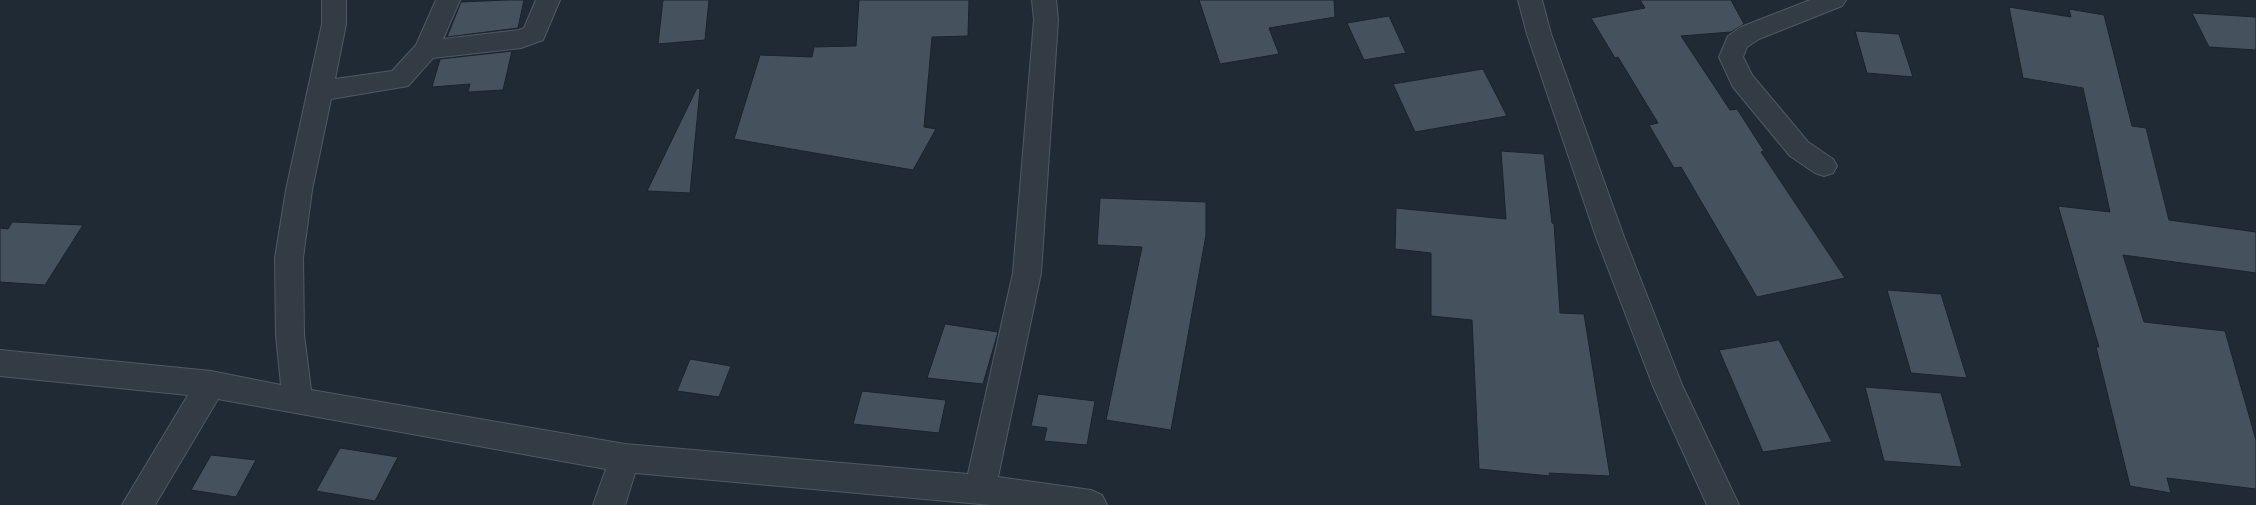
<!DOCTYPE html>
<html>
<head>
<meta charset="utf-8">
<style>
	body { margin:0 }
	canvas { display:block; background:#202a34 }
</style>
</head>
<body>
<canvas width="2256" height="505"></canvas>
<script>
const context = document.querySelector('canvas').getContext('2d');
context.lineJoin = 'round';
function paint(path, color) { context.fillStyle = color; context.fill(path, 'evenodd'); }
const shape = rows => new Path2D(rows.map(r => 'M' + r).join(''));
function strokePath(path, color, width, dash) { context.strokeStyle = color; context.lineWidth = width; context.lineCap = dash ? 'butt' : 'round'; context.setLineDash(dash || []); context.stroke(path); }
const building = shape([
	[506,0,524,0,518,28,447,37,461,2,506,0],
	[663,0,709,0,705,40,658,44,663,0],
	[859,0,969,0,968,36,932,37,924,127,936,129,913,170,734,139,760,55,812,57,814,47,856,46,859,0],
	[1199,0,1334,0,1335,17,1269,28,1279,54,1220,64,1199,0],
	[1640,0,1731,0,1744,24,1731,32,1681,36,1730,110,1737,109,1764,151,1761,152,1845,278,1757,297,1681,167,1674,168,1649,125,1658,123,1618,57,1615,58,1591,18,1645,8,1640,0],
	[2009,7,2071,17,2069,9,2104,15,2132,126,2146,128,2169,220,2256,232,2256,273,2123,255,2144,322,2225,331,2256,440,2256,489,2167,478,2171,493,2130,486,2096,347,2099,347,2058,206,2110,212,2083,88,2023,78,2009,7],
	[2192,13,2256,17,2256,50,2209,47,2192,13],
	[1389,16,1406,53,1364,60,1347,23,1389,16],
	[1855,31,1899,34,1913,77,1867,73,1855,31],
	[512,51,503,90,468,92,470,84,432,87,440,59,512,51],
	[1483,69,1507,116,1415,132,1393,84,1483,69],
	[697,88,700,89,690,193,647,191,697,88],
	[1501,151,1544,154,1552,223,1554,224,1560,313,1584,314,1610,476,1549,473,1550,476,1479,469,1472,320,1431,316,1431,253,1395,249,1396,208,1506,219,1501,151],
	[1100,198,1206,202,1206,235,1171,430,1106,420,1142,247,1097,245,1100,198],
	[12,222,83,225,45,285,0,282,0,228,8,229,12,222],
	[1887,290,1941,294,1967,378,1911,373,1887,290],
	[945,324,998,332,983,384,927,378,945,324],
	[1779,340,1832,442,1763,452,1719,350,1779,340],
	[690,359,731,366,719,397,677,391,690,359],
	[1865,387,1941,393,1962,467,1884,461,1865,387],
	[862,391,946,400,939,433,853,424,862,391],
	[1038,394,1095,401,1087,445,1044,441,1047,428,1031,426,1038,394],
	[340,448,398,457,375,501,316,491,340,448],
	[211,455,256,460,236,497,191,490,211,455]
]);
paint(building, '#46515e');
strokePath(building, '#1a232c', 1);
const minor = shape([
	[322,0,346,0,346,24,335,79,392,71,416,45,436,0,460,0,443,39,519,30,524,28,536,0,560,0,543,40,521,48,433,58,408,86,331,99,312,190,303,258,304,335,311,390,625,444,968,474,1013,273,1034,20,1032,0,1056,0,1058,20,1041,273,998,477,1091,490,1102,495,1107,505,991,505,635,473,625,505,593,505,606,469,218,399,155,505,122,505,188,395,0,376,0,350,211,371,281,385,276,335,275,258,286,190,322,24,322,0],
	[1518,0,1542,0,1551,34,1624,237,1682,385,1739,505,1707,505,1653,386,1596,237,1527,34,1518,0],
	[1810,0,1846,0,1842,6,1759,39,1747,47,1743,57,1752,75,1808,142,1833,159,1837,166,1833,173,1824,176,1815,173,1790,156,1733,87,1719,57,1728,36,1741,27,1810,0]
]);
strokePath(minor, '#505963', 2);
paint(minor, '#333c45');
</script>
</body>
</html>
